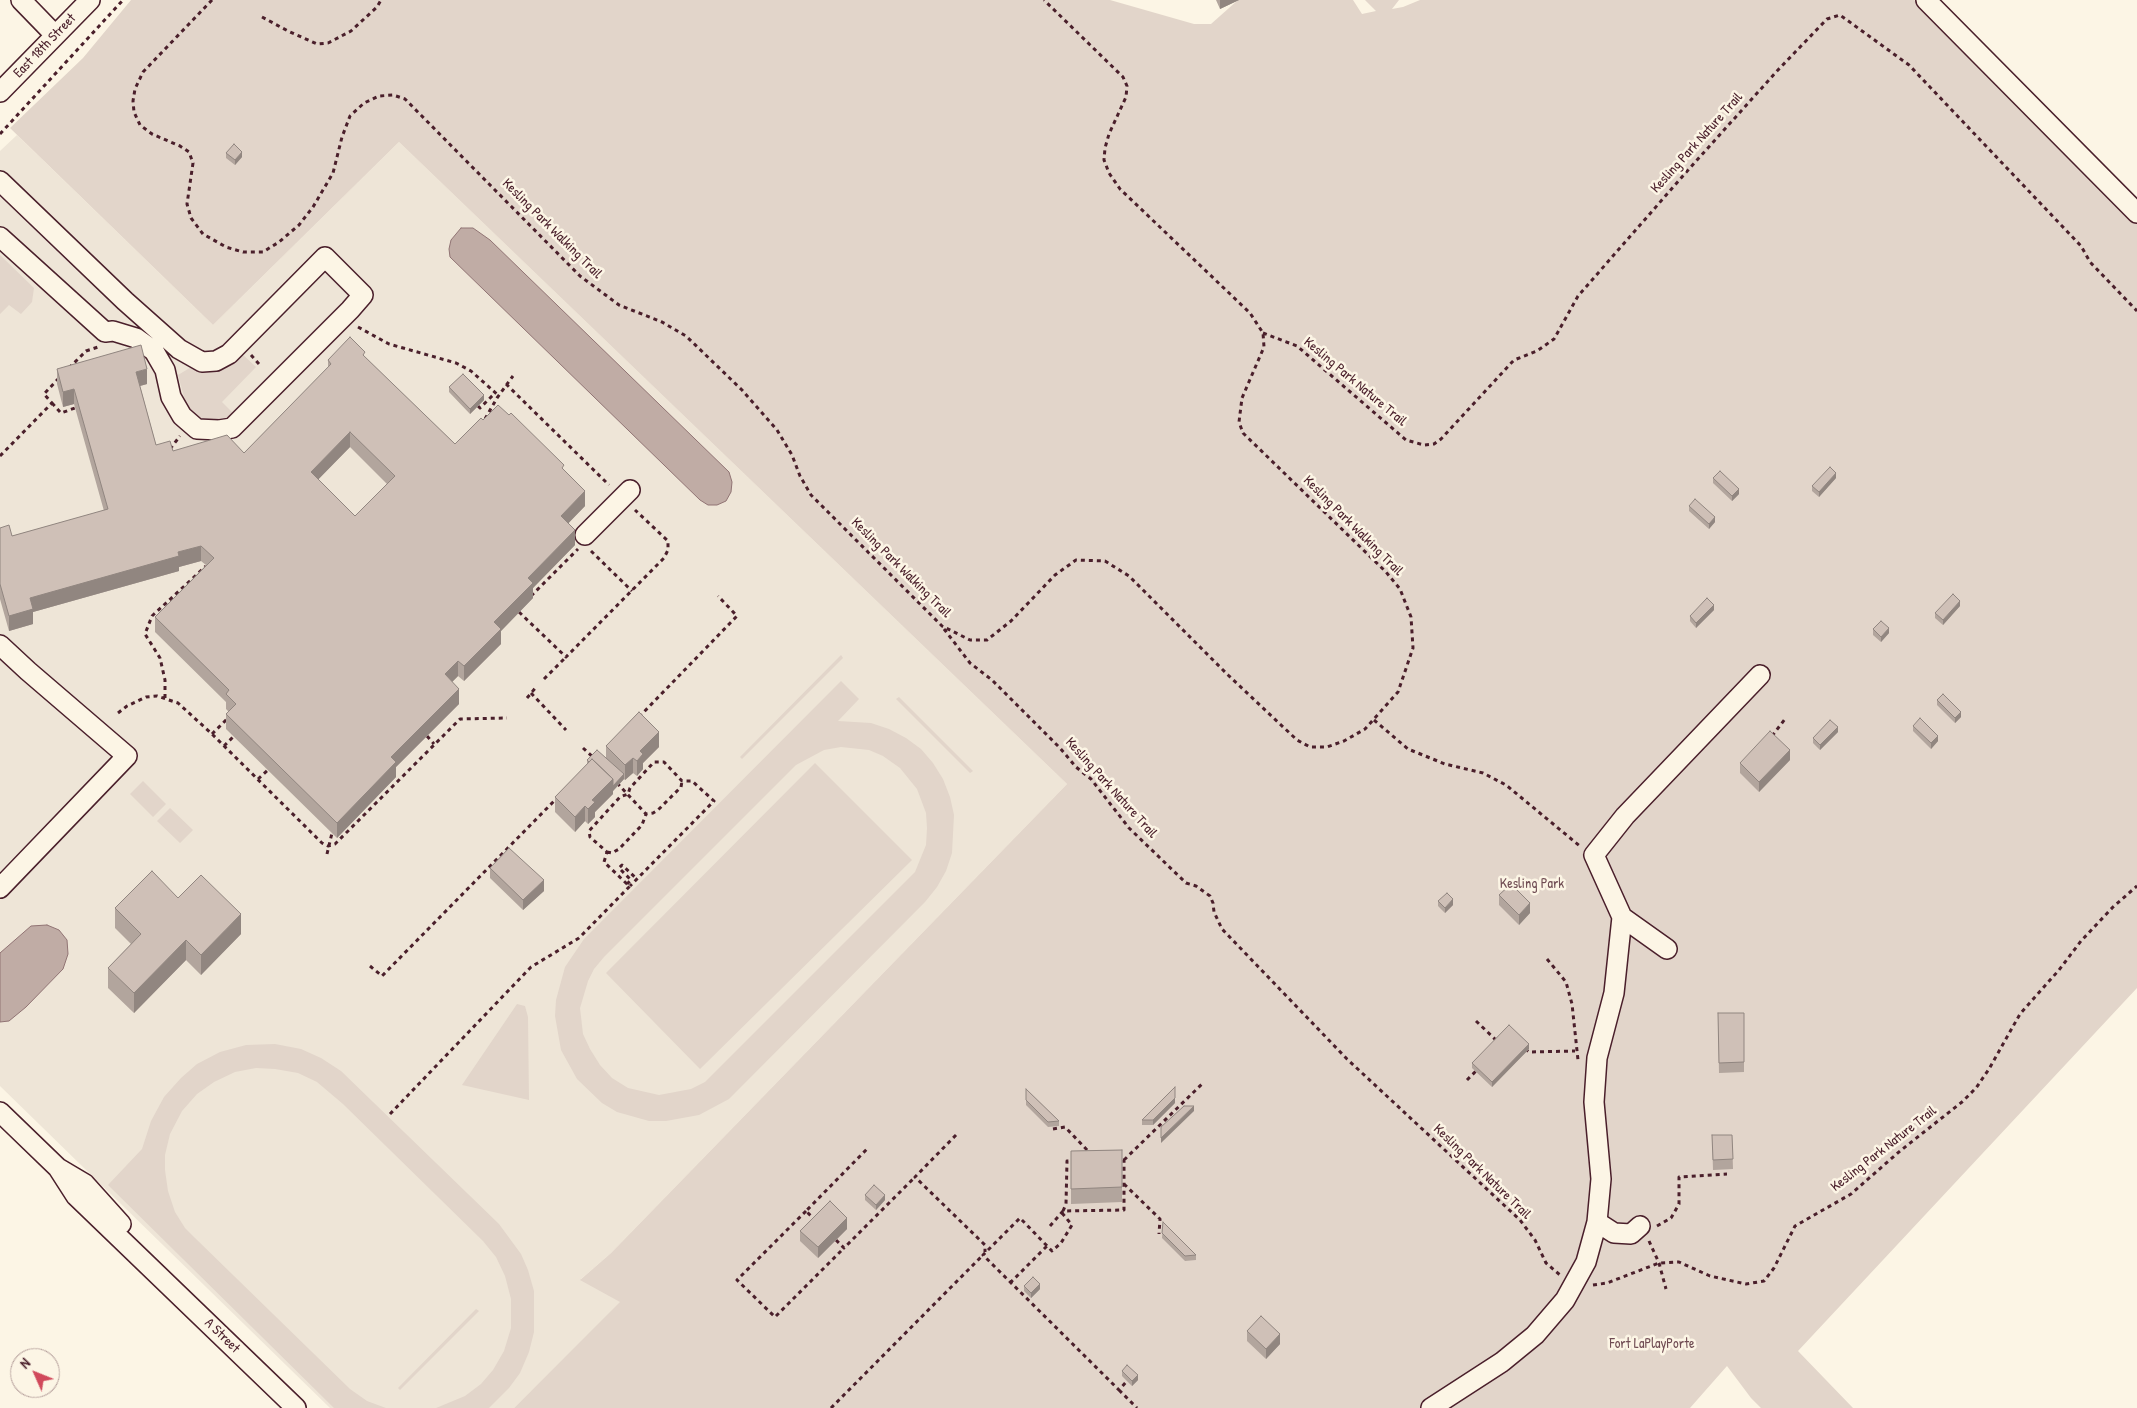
<!DOCTYPE html>
<html>
<head>
<meta charset="utf-8">
<style>
	body { margin:0 }
	#map { position:relative; width:2137px; height:1408px; overflow:hidden; background:#fcf5e5; font-family:"Patrick Hand",sans-serif }
	canvas { display:block }
	.north { position:absolute; left:10px; top:1348px; width:50px; height:50px; box-sizing:border-box; background:#fcf5e5; border:1px solid #b59f9b; border-radius:50%; rotate:314deg; font-size:14px; font-weight:700; line-height:20px; text-align:center; color:#4a1f2b }
	.north::after { content:''; display:block; margin:auto; width:18px; height:22px; background:#d1495b; clip-path:polygon(50% 0,100% 100%,50% 72%,0 100%) }
</style>
</head>
<body>
<div id="map">
<canvas width="2137" height="1408"></canvas>
<div class="north">N</div>
</div>
<script>
const context = document.querySelector('canvas').getContext('2d');
context.lineJoin = 'round';
function paint(path, color) { context.fillStyle = color; context.fill(path, 'evenodd'); }
const shape = rows => new Path2D(rows.map(r => 'M' + r).join(''));
function strokePath(path, color, width, dash) { context.strokeStyle = color; context.lineWidth = width; context.lineCap = dash ? 'butt' : 'round'; context.setLineDash(dash || []); context.stroke(path); }
function drawText(font, color, halo, rows, align = 'center') {
  context.font = font + ' "Patrick Hand",sans-serif'; context.lineWidth = 5; context.setLineDash([]); context.textBaseline = 'middle'; context.strokeStyle = halo; context.fillStyle = color; for (const [text, x, y, turn = 0] of rows) {
    context.save(); context.translate(x, y); context.rotate((+turn || 0) * Math.PI / 180); context.textAlign = isNaN(turn) ? turn : align; if (halo) context.strokeText(text, 0, 0); context.fillText(text, 0, 0); context.restore();
  }
}
paint(shape([
	[17,135,213,325,399,142,1067,784,611,1253,581,1279,621,1302,514,1408,330,1408,0,1086,0,151]
]), '#eee5d7');
paint(shape([
	[131,0,1110,0,1194,24,1211,24,1238,0,1353,0,1362,14,1376,11,1365,0,1399,0,1392,9,1403,7,1420,0,1914,0,2034,118,2137,223,2137,988,1798,1351,1853,1408,1761,1408,1751,1398,1727,1366,1690,1408,514,1408,620,1302,580,1280,611,1253,1067,784,399,142,213,325,10,128,83,58],
	[0,255,34,288,32,302,21,314,9,305,0,314],
	[241,353,256,367,222,402,233,413,233,416,220,421,211,421,200,418,192,413,186,404,178,375,193,366],
	[841,655,843,658,742,759,740,757],
	[841,681,859,699,838,721,871,723,889,729,906,738,921,749,933,763,943,779,950,797,954,815,952,853,946,871,937,887,925,902,729,1099,699,1115,666,1121,649,1121,617,1112,602,1103,577,1079,561,1050,555,1016,556,1000,565,967,584,939],
	[841,747,869,750,883,756,900,768,917,789,926,813,927,828,926,845,915,872,705,1082,691,1089,659,1095,628,1088,612,1078,600,1065,590,1049,583,1034,580,1008,588,981,594,969,604,957,796,765,824,750],
	[899,697,973,771,970,773,896,699],
	[815,763,912,860,700,1069,606,973],
	[143,781,166,804,153,817,130,794],
	[170,808,193,830,180,843,157,821],
	[517,1004,525,1006,528,1017,529,1100,462,1085],
	[275,1044,301,1049,321,1058,341,1071,499,1224,521,1254,528,1270,534,1291,534,1332,529,1352,520,1373,509,1388,489,1408,436,1408,465,1396,481,1384,493,1370,504,1351,511,1328,511,1299,505,1276,496,1257,483,1241,343,1104,317,1082,298,1073,275,1069,256,1068,235,1072,214,1082,197,1094,182,1111,170,1134,165,1155,165,1170,168,1191,175,1212,185,1228,195,1238,350,1389,367,1401,386,1408,334,1408,108,1185,142,1149,151,1121,164,1097,181,1078,197,1064,220,1052,246,1045],
	[476,1309,479,1311,400,1390,398,1388]
]), '#e2d5ca');
const water = shape([
	[461,228,473,228,490,240,729,472,732,482,731,492,726,501,717,505,708,505,700,500,450,257,449,249,451,240,461,228],
	[47,925,59,930,67,940,68,954,63,969,26,1007,9,1021,0,1022,0,953,31,926,47,925]
]);
paint(water, '#c0aca5');
strokePath(water, '#917474', 1);
const minor = shape([
	[21,0,55,35],
	[1926,0,2137,213],
	[0,92,90,0],
	[0,181,125,301,179,349,202,362,216,361,229,354,325,257,363,295,350,310,232,428,219,430,197,429,182,416,171,397,165,370,154,351,136,338,113,331,105,332,0,237],
	[585,535,630,490],
	[0,645,28,671,127,756,0,888],
	[1622,917,1667,949],
	[0,1112,58,1168,85,1184,121,1224],
	[58,1168,76,1196,296,1408],
	[1597,1222,1614,1233,1631,1234,1640,1226],
	[1431,1408,1502,1362,1535,1335,1565,1300,1586,1262,1597,1222,1601,1179,1594,1102,1597,1058,1614,993,1622,917,1594,855,1625,816,1760,675]
]);
strokePath(minor, '#4a1f2b', 22);
strokePath(shape([
	[212,0,143,72,135,89,133,101,134,112,140,125,152,134,180,146,189,152,193,163,187,204,191,218,203,234,226,247,243,252,263,252,279,242,299,225,313,207,333,173,342,137,350,116,364,103,379,96,393,95,405,99,580,276,619,305,662,322,686,336,742,390,777,430,792,455,800,476,811,495,942,626,970,640,987,640,1011,621,1055,575,1076,560,1105,561,1129,576,1228,675,1297,740,1310,747,1327,747,1344,741,1365,729,1398,692,1413,648,1411,617,1400,589,1386,572,1243,433,1239,422,1242,398,1264,347,1263,333,1250,313,1120,189,1109,173,1104,160,1105,148,1109,134,1126,97,1127,86,1123,77,1044,0],
	[262,17,288,31,317,44,328,43,351,31,377,7,381,0],
	[0,134,123,0],
	[358,327,389,344,456,363,471,371,499,396],
	[1263,333,1297,346,1406,440,1424,445,1434,444,1441,439,1514,360,1537,351,1554,339,1578,296,1689,169,1777,71,1827,19,1840,15,1909,65,2081,246,2090,262,2137,311],
	[251,355,259,364],
	[69,368,86,351,98,347],
	[506,384,609,485],
	[52,403,61,413,75,408],
	[478,406,480,408,495,393],
	[485,419,497,398,513,376],
	[170,449,180,436],
	[0,456,52,403,44,394,59,378],
	[591,551,632,591],
	[531,596,578,549],
	[519,612,566,657,664,558,668,550,668,541,635,510],
	[944,629,970,663,992,680,1060,748,1076,767,1091,779,1129,828,1186,883,1196,886,1210,896,1213,903,1214,912,1222,929,1347,1059,1520,1220,1535,1240,1546,1263,1560,1275],
	[544,679,566,657],
	[531,693,566,730],
	[165,698,165,680,160,658,145,634,152,616,206,566],
	[527,698,537,686],
	[118,713,127,706,146,697,157,696,178,703,212,734,322,843,328,846,335,844,460,719,507,718],
	[639,717,737,616,718,596],
	[1374,720,1408,749,1445,764,1483,773,1506,785,1581,847],
	[212,734,229,717],
	[427,736,434,744],
	[1772,736,1785,719],
	[224,746,234,736],
	[583,748,594,758],
	[258,779,268,770],
	[617,783,646,814,653,813,658,810,681,787,682,781],
	[607,852,612,853,619,849,642,825,646,814],
	[327,854,332,833],
	[627,884,604,862,607,852,590,837,589,831,620,797,628,794,630,788,654,762,664,762,682,781,692,781,714,801,630,886],
	[1547,959,1566,982,1572,1004,1578,1060],
	[370,966,382,976,558,797],
	[1476,1021,1497,1041],
	[1525,1049,1529,1052,1575,1051],
	[1467,1080,1477,1070],
	[390,1114,531,967,579,938,630,886,627,884,631,880,619,868,622,865,637,879],
	[1053,1129,1065,1127,1090,1153],
	[956,1135,915,1177,985,1245,985,1252],
	[1124,1160,1203,1083],
	[1124,1184,1160,1219,1159,1234],
	[806,1211,737,1280,775,1317,844,1248],
	[1063,1211,1066,1204,1067,1161,1073,1161],
	[1062,1213,1072,1225,1061,1243,1052,1251,1020,1218,983,1255,1119,1390,1127,1381],
	[816,1221,806,1211,868,1148],
	[1050,1226,1063,1211,1124,1210,1124,1160,1119,1160],
	[1657,1226,1671,1218,1679,1204,1679,1177,1727,1174],
	[836,1240,844,1248,915,1177],
	[1649,1241,1659,1263,1666,1289],
	[1010,1283,1047,1246],
	[1593,1285,1607,1283,1659,1263,1679,1262,1710,1276,1746,1284,1764,1281,1774,1268,1795,1226,1851,1194,1900,1151,1962,1102,1976,1088,1989,1069,2020,1014,2059,970,2081,941,2113,907,2137,886],
	[1119,1390,1137,1408],
	[831,1408,983,1255]
]), '#4a1f2b', 3, [4, 4]);
strokePath(minor, '#fcf5e5', 19);
paint(shape([
	[1216,0,1239,0,1220,9],
	[226,153,242,157,235,165,226,158],
	[365,357,455,444,483,420,564,470,585,506,568,523,575,545,533,588,533,598,501,631,501,644,464,681,458,676,452,682,459,704,396,767,396,777,337,838,226,729,226,714,229,712,226,709,226,702,155,632,155,617,206,565,201,561,179,567,179,571,33,612,33,624,9,631,0,599,0,528,12,536,104,511,74,404,63,407,57,384,57,369,147,384,140,386,156,445,173,451,244,453,328,368,328,360],
	[350,447,387,484,355,516,318,479],
	[449,387,484,400,470,414,449,392],
	[1713,478,1739,494,1732,501,1713,483],
	[1836,478,1819,497,1812,491,1812,486],
	[1689,506,1715,522,1709,529,1689,511],
	[1960,606,1943,625,1935,618,1935,613],
	[1714,610,1696,628,1690,621,1690,616],
	[1873,629,1889,633,1881,642,1873,635],
	[1937,700,1961,717,1955,723,1937,705],
	[1913,726,1938,741,1931,749,1913,731],
	[1838,732,1820,750,1813,743,1813,738],
	[606,746,659,747,643,763,643,769,637,776,633,773,625,780,624,779,613,791,613,794,595,812,595,817,588,824,585,821,575,832,555,812,555,797,587,765,587,760,606,758],
	[1790,760,1759,792,1740,773,1740,763],
	[490,868,544,891,523,910,490,878],
	[1499,895,1530,913,1519,925,1499,905],
	[1438,901,1453,905,1445,913,1438,906],
	[115,908,241,934,201,975,186,960,134,1013,108,988,108,968,131,944,115,928],
	[1718,1013,1744,1013,1744,1072,1719,1073],
	[1529,1049,1492,1087,1472,1068,1472,1063],
	[1026,1089,1059,1121,1059,1126,1048,1127,1026,1105],
	[1175,1103,1153,1125,1142,1125,1142,1120],
	[1712,1135,1732,1135,1733,1169,1713,1170],
	[1122,1150,1122,1202,1071,1204,1071,1151],
	[865,1195,885,1200,876,1210,865,1200],
	[1163,1222,1196,1255,1196,1260,1185,1261,1162,1238],
	[847,1229,818,1258,800,1241,800,1231],
	[1024,1286,1040,1289,1031,1298,1024,1291],
	[1247,1331,1280,1344,1266,1359,1247,1341],
	[1122,1371,1138,1380,1132,1386,1122,1376]
]), '#b2a59d');
paint(shape([
	[1220,0,1239,0,1220,9],
	[242,152,242,157,235,165,235,160],
	[147,369,147,384,136,387,136,372],
	[74,389,74,404,63,407,63,392],
	[484,395,484,400,470,414,470,409],
	[350,432,350,447,311,487,311,472],
	[1836,473,1836,478,1819,497,1819,492],
	[1739,489,1739,494,1732,501,1732,496],
	[585,491,585,506,561,531,561,516],
	[1715,517,1715,522,1709,529,1709,524],
	[575,530,575,545,533,588,533,598,501,631,501,644,464,681,464,666,494,622,528,578],
	[201,546,201,561,179,567,179,571,33,612,33,624,9,631,9,616,30,598,178,552],
	[1960,601,1960,606,1943,625,1943,620],
	[1714,605,1714,610,1696,628,1696,623],
	[1889,628,1889,633,1881,642,1881,637],
	[458,661,458,676,445,689,445,674],
	[459,689,459,704,396,767,396,777,337,838,337,823,391,757],
	[1961,712,1961,717,1955,723,1955,718],
	[1838,727,1838,732,1820,750,1820,745],
	[659,732,659,747,643,763,643,769,637,776,637,761,640,751],
	[1938,736,1938,741,1931,749,1931,743],
	[1790,750,1790,760,1759,792,1759,782],
	[633,758,633,773,625,780,625,765],
	[624,774,624,779,613,791,613,794,595,812,595,817,588,824,588,809,592,800,613,779],
	[585,806,585,821,575,832,575,817],
	[544,880,544,891,523,910,523,900],
	[1453,899,1453,905,1445,913,1445,908],
	[1530,903,1530,913,1519,925,1519,915],
	[241,914,241,934,201,975,201,955],
	[186,940,186,960,134,1013,134,993],
	[1529,1044,1529,1049,1492,1087,1492,1082],
	[1175,1098,1175,1103,1153,1125,1153,1120],
	[1194,1106,1194,1111,1161,1143,1161,1138],
	[885,1195,885,1200,876,1210,876,1205],
	[847,1218,847,1229,818,1258,818,1247],
	[1040,1284,1040,1289,1031,1298,1031,1293],
	[1280,1334,1280,1344,1266,1359,1266,1349],
	[1138,1375,1138,1380,1132,1386,1132,1381]
]), '#918680');
const building = shape([
	[234,144,242,152,235,160,226,153,234,144],
	[350,337,365,352,363,355,455,444,481,418,483,420,498,405,509,415,511,413,564,465,562,468,585,491,561,516,575,530,528,578,533,583,494,622,501,629,464,666,458,661,445,674,459,689,391,757,396,762,337,823,226,714,236,704,226,694,229,690,155,617,214,558,201,546,178,552,179,556,30,598,33,609,9,616,0,584,0,528,9,525,12,536,108,509,74,389,63,392,57,369,141,345,147,369,136,372,156,445,170,441,173,451,227,435,244,453,331,364,328,360,350,337],
	[350,432,395,476,355,516,311,472,350,432],
	[463,374,484,395,470,409,449,387,463,374],
	[1830,467,1836,473,1819,492,1812,486,1830,467],
	[1720,471,1739,489,1732,496,1713,478,1720,471],
	[1695,499,1715,517,1709,524,1689,506,1695,499],
	[1953,594,1960,601,1943,620,1935,613,1953,594],
	[1707,598,1714,605,1696,623,1690,616,1707,598],
	[1881,621,1889,628,1881,637,1873,629,1881,621],
	[1943,694,1961,712,1955,718,1937,700,1943,694],
	[639,712,659,732,640,751,643,754,637,761,633,758,625,765,606,746,639,712],
	[1920,718,1938,736,1931,743,1913,726,1920,718],
	[1830,720,1838,727,1820,745,1813,738,1830,720],
	[1770,731,1790,750,1759,782,1740,763,1770,731],
	[597,750,624,774,613,786,613,779,592,759,589,762,587,760,597,750],
	[592,759,613,779,592,800,595,802,588,809,585,806,575,817,555,797,592,759],
	[509,848,544,880,523,900,490,868,509,848],
	[152,871,178,898,201,875,241,914,201,955,186,940,134,993,108,968,141,934,115,908,152,871],
	[1511,884,1530,903,1519,915,1499,895,1511,884],
	[1447,893,1453,899,1445,908,1438,901,1447,893],
	[1718,1013,1744,1013,1744,1062,1719,1063,1718,1013],
	[1509,1025,1529,1044,1492,1082,1472,1063,1509,1025],
	[1175,1087,1175,1098,1153,1120,1142,1120,1175,1087],
	[1026,1089,1059,1121,1048,1122,1026,1100,1026,1089],
	[1184,1106,1194,1106,1161,1138,1161,1127,1184,1106],
	[1712,1135,1732,1135,1733,1159,1713,1160,1712,1135],
	[1122,1150,1122,1187,1071,1189,1071,1151,1122,1150],
	[874,1185,885,1195,876,1205,865,1195,874,1185],
	[830,1201,847,1218,818,1247,800,1231,830,1201],
	[1163,1222,1196,1255,1185,1256,1162,1233,1163,1222],
	[1033,1277,1040,1284,1031,1293,1024,1286,1033,1277],
	[1261,1316,1280,1334,1266,1349,1247,1331,1261,1316],
	[1127,1365,1138,1375,1132,1381,1122,1371,1127,1365]
]);
paint(building, '#cfc0b7');
strokePath(building, '#918680', 1);
drawText('14px', '#4a1f2b', '#fcf5e5', [
	["East 18th Street",45,46,-46],
	["Kesling Park Nature Trail",1697,143,-48],
	["Kesling Park Walking Trail",552,229,45],
	["Kesling Park Nature Trail",1355,382,40],
	["Kesling Park Walking Trail",1353,526,45],
	["Kesling Park Walking Trail",901,568,45],
	["Kesling Park Nature Trail",1111,788,48],
	["Kesling Park Nature Trail",1884,1149,-38],
	["Kesling Park Nature Trail",1482,1172,44],
	["A Street",222,1336,44]
]);
drawText('14px', '#704c53', '#fcf5e5', [
	["Kesling Park",1532,884],
	["Fort LaPlayPorte",1652,1344]
]);
</script>
</body>
</html>
